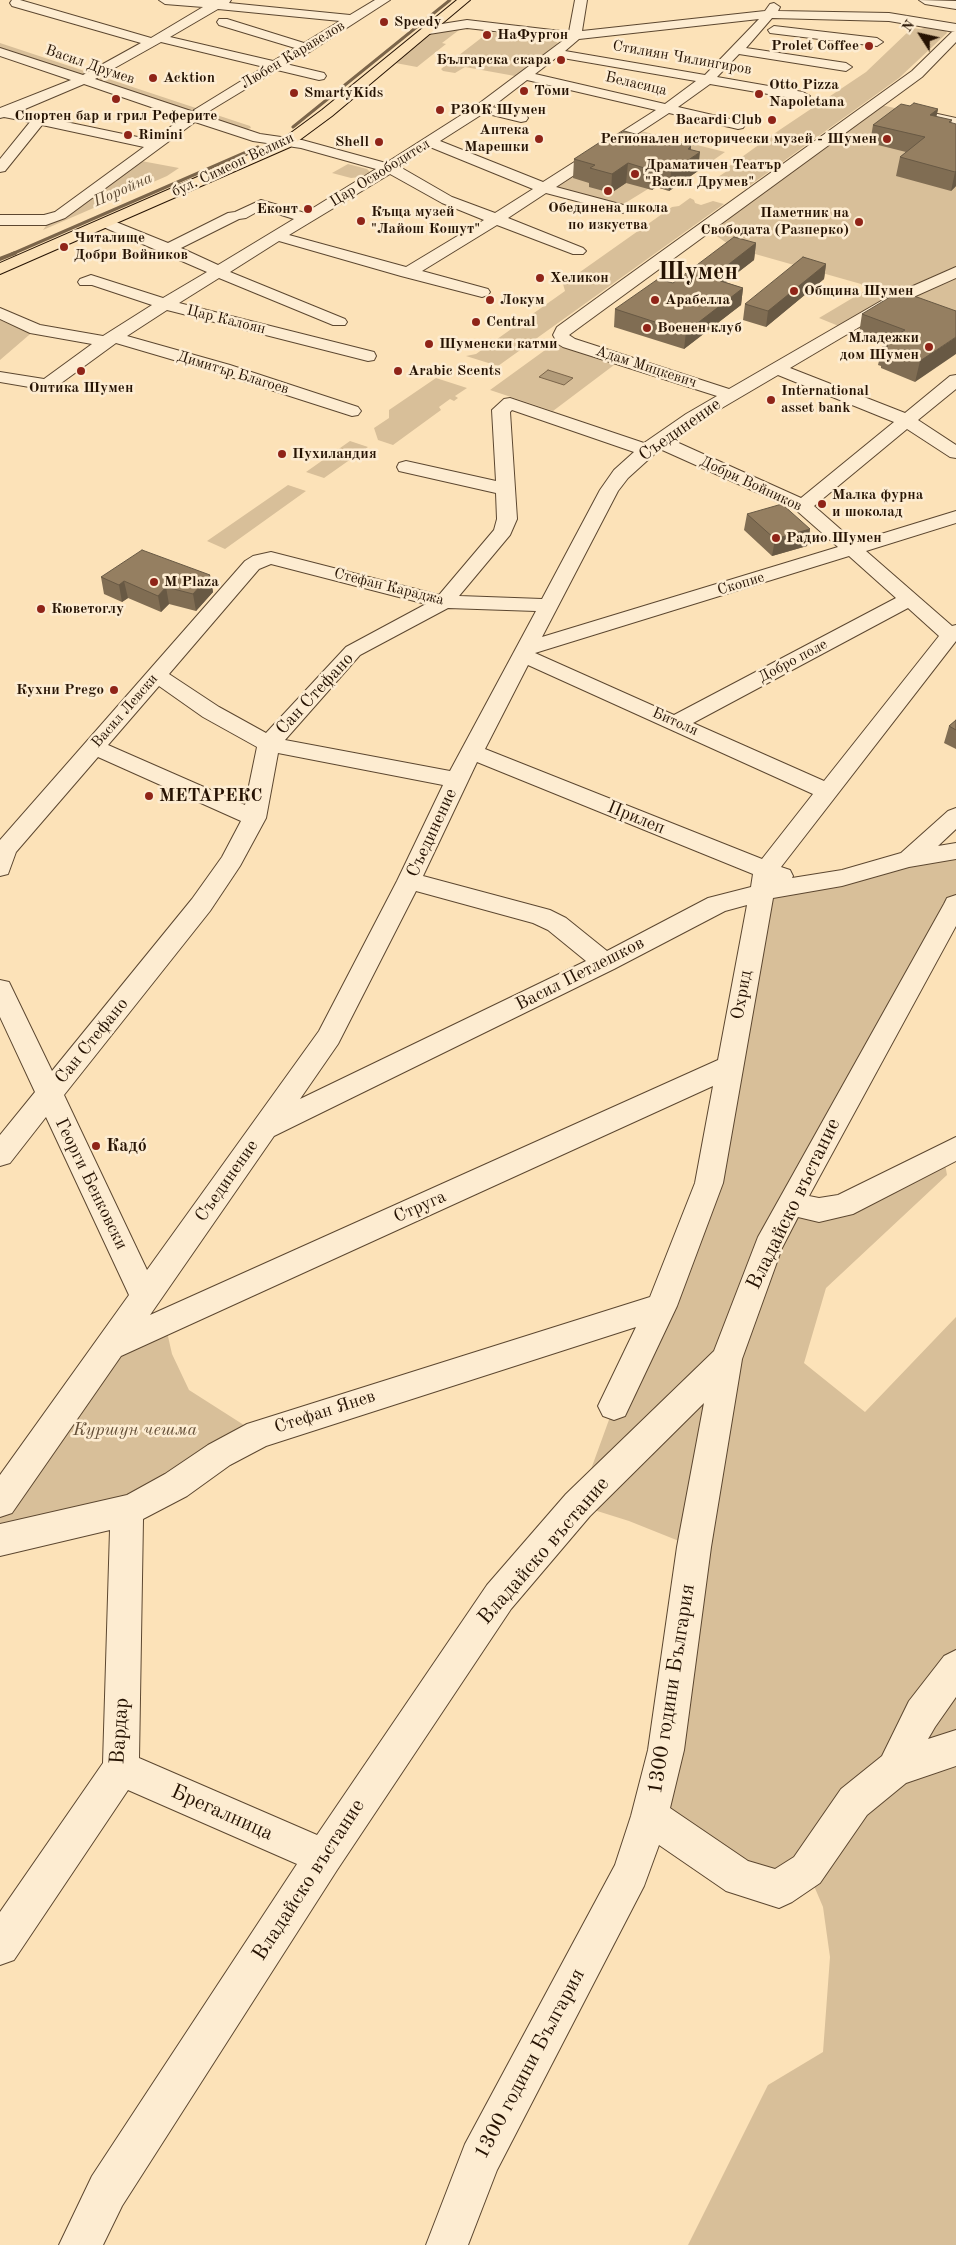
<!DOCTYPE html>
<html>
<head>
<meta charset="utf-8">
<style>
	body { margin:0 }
	#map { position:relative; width:956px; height:2245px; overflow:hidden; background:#fce2b8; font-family:"Old Standard TT",serif }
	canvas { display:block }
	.north { position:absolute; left:896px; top:10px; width:50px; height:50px; -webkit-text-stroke:4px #fdecd1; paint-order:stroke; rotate:305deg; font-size:14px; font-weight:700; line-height:20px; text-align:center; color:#261303 }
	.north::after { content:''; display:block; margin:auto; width:18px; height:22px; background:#261303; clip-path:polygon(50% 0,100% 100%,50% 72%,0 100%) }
</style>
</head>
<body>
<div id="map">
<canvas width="956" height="2245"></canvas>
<div class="north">N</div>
</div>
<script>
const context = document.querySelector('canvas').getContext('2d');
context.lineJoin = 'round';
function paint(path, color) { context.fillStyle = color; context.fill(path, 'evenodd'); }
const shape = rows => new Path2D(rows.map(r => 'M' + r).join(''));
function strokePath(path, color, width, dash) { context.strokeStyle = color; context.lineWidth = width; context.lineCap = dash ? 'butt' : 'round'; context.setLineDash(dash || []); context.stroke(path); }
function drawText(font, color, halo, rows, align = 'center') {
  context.font = font + ' "Old Standard TT",serif'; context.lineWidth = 5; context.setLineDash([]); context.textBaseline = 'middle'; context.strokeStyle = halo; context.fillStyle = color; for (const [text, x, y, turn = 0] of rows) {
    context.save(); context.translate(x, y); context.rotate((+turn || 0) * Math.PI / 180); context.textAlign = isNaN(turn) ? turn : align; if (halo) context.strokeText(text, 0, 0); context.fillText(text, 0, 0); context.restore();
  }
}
paint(shape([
	[467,24,442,43,446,44,417,67,390,62,429,30],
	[929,26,944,29,947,33,899,78,745,189,734,186,742,180,737,177,718,177,727,171,728,167,778,131,866,72,912,28,921,29],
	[489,32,553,40,558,43,515,76,465,67,455,73,443,71,441,69],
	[0,43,250,126,251,128,239,132,0,52],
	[877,104,956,122,956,327,894,300,846,329,819,318,866,290,861,284,734,248,705,228],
	[633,129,725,152,669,191,656,187,652,190,648,189,622,205,556,187,589,166],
	[136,160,179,168,167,176,43,230,51,219],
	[348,164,367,169,370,172,360,177,351,178,332,173],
	[690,198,694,200,695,203,701,205,713,201,724,204,498,366,466,356,476,354,565,291,563,284,672,207,679,206],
	[0,313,36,329,0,360],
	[559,340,622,359,553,411,490,390],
	[436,378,467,388,455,396,458,398,454,401,450,399,439,407,441,410,393,445,378,440,374,428,389,418,389,410],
	[350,441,368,447,324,478,306,472],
	[288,485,306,491,225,549,207,541],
	[956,857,956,904,790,1204,819,1210,943,1153,947,1175,826,1288,804,1363,865,1412,956,1317,956,2245,688,2245,768,2085,823,2052,830,1957,823,1907,803,1860,772,1879,738,1866,666,1805,694,1547,629,1521,578,1505,614,1406,709,1183,761,892],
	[165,1323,172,1354,189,1390,258,1434,176,1485,0,1540,0,1502,112,1346]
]), '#d8bf99');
const water = shape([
	[548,370,573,378,564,385,539,377,548,370]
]);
paint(water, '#b39c7a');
strokePath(water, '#7b654a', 1);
strokePath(shape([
	[293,127,450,0],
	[12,254,258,147]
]), '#7b654a', 3);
strokePath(shape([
	[0,259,15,253]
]), '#7b654a', 4);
const minor = shape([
	[12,0,20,0,151,38,203,7,165,4,159,0,231,0,229,3,350,15,375,0,390,0,311,51,286,64,324,73,326,76,324,79,319,80,277,70,206,113,196,113,194,110,264,67,161,42,95,79,260,134,302,140,386,163,477,105,565,39,467,28,429,34,425,33,423,30,425,27,429,26,467,20,569,32,575,0,587,0,582,31,765,11,770,4,774,3,780,7,778,11,889,13,956,24,956,42,922,77,569,335,575,339,729,389,888,297,956,267,956,278,900,303,790,368,905,413,950,376,956,375,956,389,918,420,956,445,956,458,950,457,907,429,814,506,855,542,956,511,956,523,866,551,952,626,956,625,956,641,781,867,790,870,793,876,792,878,842,870,901,853,948,811,956,808,956,829,938,846,956,843,956,859,909,867,842,886,773,898,723,1183,677,1306,625,1416,614,1420,603,1416,598,1406,636,1327,266,1446,230,1465,187,1496,143,1519,139,1758,317,1835,487,1585,566,1494,714,1351,758,1237,944,904,947,898,956,895,956,926,809,1196,819,1198,838,1195,956,1137,956,1161,853,1214,819,1222,798,1217,782,1248,742,1359,711,1547,684,1750,670,1808,748,1861,775,1869,794,1857,841,1789,882,1756,909,1701,944,1656,956,1650,956,1697,935,1727,928,1739,956,1730,956,1766,906,1783,867,1815,820,1883,792,1902,779,1908,726,1891,659,1845,644,1886,497,2170,468,2245,426,2245,465,2144,615,1865,631,1816,648,1750,677,1547,704,1403,590,1516,511,1609,337,1870,122,2206,103,2245,59,2245,92,2176,297,1864,128,1790,14,1960,0,1965,0,1912,103,1763,110,1530,0,1556,0,1524,127,1495,165,1474,208,1445,247,1424,650,1297,695,1183,713,1086,121,1356,12,1513,0,1517,0,1475,129,1295,46,1117,10,1163,0,1166,0,1135,35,1092,0,1017,0,980,9,982,52,1071,192,899,222,857,241,821,98,757,16,852,8,874,0,876,0,840,245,561,253,556,271,552,439,595,494,530,497,519,496,493,399,471,397,467,399,463,406,461,496,481,492,410,504,399,510,398,644,443,686,414,717,396,563,347,558,344,553,335,557,327,619,282,912,71,952,32,955,32,889,21,772,18,746,48,846,63,852,67,846,71,739,54,717,77,803,92,810,96,803,100,710,84,678,107,743,122,745,125,743,128,738,129,669,113,556,187,627,206,629,209,627,212,622,213,546,193,508,218,583,248,586,251,583,254,573,254,497,225,422,271,488,289,490,292,488,295,482,297,401,276,279,241,230,272,345,319,347,322,345,325,333,325,219,278,179,303,374,352,376,356,374,360,368,361,167,310,127,336,230,365,358,407,361,411,358,415,352,416,218,373,116,343,53,389,47,390,0,382,0,372,44,379,92,344,30,333,0,319,0,308,40,325,103,336,152,305,92,285,80,285,78,282,80,279,91,275,163,298,207,272,101,226,98,223,101,220,111,220,168,243,228,213,235,212,261,200,305,213,376,169,301,148,253,141,195,122,65,218,46,225,0,225,0,215,44,215,55,212,144,147,42,125,5,171,0,172,0,159,30,122,4,117,0,118,0,108,71,80,0,56,0,48,83,75,141,43,12,6,10,3,12,0],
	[218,9,340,21,304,43,227,19,219,19,217,22,219,25,295,48,273,61,170,37,218,9],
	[759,19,705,75,565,51,579,39,759,19],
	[557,57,696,81,665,104,535,74,557,57],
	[527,80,656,110,543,182,440,141,484,113,521,122,526,121,528,118,526,115,492,107,527,80],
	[84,84,183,118,152,140,18,112,84,84],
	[430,147,533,189,495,213,452,197,400,167,430,147],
	[390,174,442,203,484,220,406,267,289,235,390,174],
	[262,209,294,219,218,265,181,248,239,219,246,218,262,209],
	[778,375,894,422,801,498,672,440,698,422,778,375],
	[512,410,634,452,614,470,600,490,542,599,459,596,510,535,517,519,510,412,512,410],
	[660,449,796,510,838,547,542,637,618,491,628,478,660,449],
	[849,556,896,598,674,715,535,653,849,556],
	[271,564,426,604,346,647,266,733,219,707,169,674,259,569,271,564],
	[448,608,536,611,450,771,285,740,360,655,448,608],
	[908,608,939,636,824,781,693,723,908,608],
	[528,665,813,794,762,859,485,749,528,665],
	[159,686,203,717,257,747,245,805,108,745,159,686],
	[278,753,443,785,397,881,319,1031,147,1270,64,1095,210,911,240,866,266,818,278,753],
	[477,762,753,874,751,887,708,898,607,951,566,918,550,910,423,876,477,762],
	[416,891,533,923,548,930,586,961,300,1099,338,1044,416,891],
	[747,905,718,1060,150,1315,274,1136,614,969,725,911,747,905],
	[919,0,956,1,956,9,925,4,919,0],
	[774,26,877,38,883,42,877,46,770,33,768,30,774,26],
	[915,109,956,118,956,126,910,116,908,113,910,110,915,109]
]);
const major = shape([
	[457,0,470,0,332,116,290,147,0,274,0,263,280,141,322,110,457,0]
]);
strokePath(minor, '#5c4730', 2);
strokePath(major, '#261303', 2);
paint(minor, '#fdecd1');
paint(major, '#fce2b8');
paint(shape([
	[910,106,938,109,936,117,952,120,951,123,956,186,951,191,896,176,900,157,906,152,870,143,873,125],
	[616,136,643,136,691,146,691,150,698,171,669,191,656,187,652,190,626,183,611,193,589,187,589,183,573,178,574,159],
	[756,243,754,260,725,282,743,288,741,305,684,349,614,327,615,309,673,283],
	[826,264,824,279,766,327,743,320,745,304],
	[956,311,915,382,881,368,881,366,878,365,883,344,859,334,862,314],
	[747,514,810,529,807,546,772,556,744,530],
	[210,575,213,592,196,611,169,604,161,612,128,598,122,602,104,594,101,577],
	[956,720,956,749,944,743,949,726]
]), '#806d53');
paint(shape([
	[938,109,934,127,930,115],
	[691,146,690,159,700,152,698,171,669,191,671,172,688,149],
	[628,163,626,183,611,193,612,174],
	[657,168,656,187,652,190,654,171],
	[956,171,956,186,951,191,955,172],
	[756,243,754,260,709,295,711,278],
	[826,264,824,279,766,327,768,311],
	[743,288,741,305,684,349,686,332],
	[956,337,956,354,915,382,920,361],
	[810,529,807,546,772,556,775,539],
	[210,575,213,592,196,611,193,594],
	[124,581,128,598,122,602,119,585],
	[166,587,169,604,161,612,158,596]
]), '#685944');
const building = shape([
	[914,103,938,109,930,115,952,120,949,122,956,124,956,171,955,172,900,157,925,137,873,125,901,104,910,106,914,103],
	[624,131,643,136,646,134,691,146,688,149,700,152,671,172,657,168,654,171,628,163,612,174,590,168,595,165,574,159,611,135,616,136,624,131],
	[734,237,756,243,711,278,743,288,686,332,615,309,658,279,673,283,734,237],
	[803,257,826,264,768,311,745,304,803,257],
	[900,291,956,311,956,337,920,361,885,348,888,346,882,344,905,330,862,314,900,291],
	[782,504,810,529,775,539,747,514,782,504],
	[142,550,210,575,193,594,166,587,158,596,124,581,119,585,101,577,142,550],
	[956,720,956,730,949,726,956,720]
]);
paint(building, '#957f61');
strokePath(building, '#685944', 1);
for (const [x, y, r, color] of [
	[384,22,5,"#8f2418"],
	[487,35,5,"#8f2418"],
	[869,46,5,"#8f2418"],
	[561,60,5,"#8f2418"],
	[153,78,5,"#8f2418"],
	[524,91,5,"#8f2418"],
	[294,93,5,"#8f2418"],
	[759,94,5,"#8f2418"],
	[116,99,5,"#8f2418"],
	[440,110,5,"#8f2418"],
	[772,120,5,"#8f2418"],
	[128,135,5,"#8f2418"],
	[539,139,5,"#8f2418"],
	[887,139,5,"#8f2418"],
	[379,142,5,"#8f2418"],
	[635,174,5,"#8f2418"],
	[608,191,5,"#8f2418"],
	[308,209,5,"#8f2418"],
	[361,221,5,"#8f2418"],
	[859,222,5,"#8f2418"],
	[64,247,5,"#8f2418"],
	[540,278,5,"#8f2418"],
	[794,291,5,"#8f2418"],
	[490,300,5,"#8f2418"],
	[655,300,5,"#8f2418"],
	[476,322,5,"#8f2418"],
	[647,328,5,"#8f2418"],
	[429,344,5,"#8f2418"],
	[929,347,5,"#8f2418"],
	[81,371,5,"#8f2418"],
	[398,371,5,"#8f2418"],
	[771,400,5,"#8f2418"],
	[282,454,5,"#8f2418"],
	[822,504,5,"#8f2418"],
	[776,538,5,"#8f2418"],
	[154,582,5,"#8f2418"],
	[41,609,5,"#8f2418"],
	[114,690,5,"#8f2418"],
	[149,796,5,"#8f2418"],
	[96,1146,5,"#8f2418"]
]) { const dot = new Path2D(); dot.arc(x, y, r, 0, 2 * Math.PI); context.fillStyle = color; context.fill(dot); strokePath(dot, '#fdecd1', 2); }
drawText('bold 15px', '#261303', '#fdecd1', [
	["Speedy",394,22],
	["НаФургон",497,35],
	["Prolet Coffee",859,46,"right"],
	["Българска скара",551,60,"right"],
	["Acktion",163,78],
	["Otto Pizza",769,85],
	["Napoletana",769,102],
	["Томи",534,91],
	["SmartyKids",304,93],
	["РЗОК Шумен",450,110],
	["Спортен бар и грил Реферите",116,116,"center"],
	["Bacardi Club",762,120,"right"],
	["Аптека",529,130,"right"],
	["Марешки",529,147,"right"],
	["Rimini",138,135],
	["Регионален исторически музей - Шумен",877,139,"right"],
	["Shell",369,142,"right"],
	["Драматичен Театър",645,165],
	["\"Васил Друмев\"",645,182],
	["Обединена школа",608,208,"center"],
	["по изкуства",608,225,"center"],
	["Еконт",298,209,"right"],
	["Къща музей",371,212],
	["\"Лайош Кошут\"",371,229],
	["Паметник на",849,213,"right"],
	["Свободата (Разперко)",849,230,"right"],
	["Читалище",74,238],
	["Добри Войников",74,255],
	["Хеликон",550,278],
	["Община Шумен",804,291],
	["Локум",500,300],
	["Арабелла",665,300],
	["Central",486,322],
	["Военен клуб",657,328],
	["Младежки",919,338,"right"],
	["дом Шумен",919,355,"right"],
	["Шуменски катми",439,344],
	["Arabic Scents",408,371],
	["Оптика Шумен",81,388,"center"],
	["International",781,391],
	["asset bank",781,408],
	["Пухиландия",292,454],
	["Малка фурна",832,495],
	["и шоколад",832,512],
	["Радио Шумен",786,538],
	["M Plaza",164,582],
	["Кюветоглу",51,609],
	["Кухни Prego",104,690,"right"]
], 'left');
drawText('15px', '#261303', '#fdecd1', [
	["Любен Каравелов",293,55,-31],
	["Стилиян Чилингиров",682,58,10],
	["Васил Друмев",90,65,19],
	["Беласица",636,84,13],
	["бул. Симеон Велики",233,165,-25],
	["Цар Освободител",380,173,-32],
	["Цар Калоян",226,320,14],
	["Адам Мицкевич",646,367,18],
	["Димитър Благоев",233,373,17],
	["Добри Войников",751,484,25],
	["Скопие",741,584,-17],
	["Стефан Караджа",389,587,14],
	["Добро поле",793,661,-28],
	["Васил Левски",125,711,-49],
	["Битоля",675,722,24]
]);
drawText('italic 16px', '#5e4a33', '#fdecd1', [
	["Поройна",123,190,-24]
]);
drawText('18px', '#261303', '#fdecd1', [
	["Съединение",680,430,-35],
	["Сан Стефано",315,694,-47],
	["Прилеп",636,818,22],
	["Съединение",432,833,-65],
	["Васил Петлешков",580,974,-27],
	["Охрид",742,995,-80],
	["Сан Стефано",92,1041,-51],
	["Съединение",227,1181,-55],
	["Георги Бенковски",91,1184,64],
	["Струга",420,1207,-24],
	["Стефан Янев",325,1412,-18]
]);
drawText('bold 18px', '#261303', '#fdecd1', [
	["МЕТАРЕКС",159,796],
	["Кадó",106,1146]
], 'left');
drawText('italic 18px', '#644f38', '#fdecd1', [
	["Куршун чешма",135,1430]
]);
drawText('21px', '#261303', '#fdecd1', [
	["Владайско въстание",794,1204,-64],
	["Владайско въстание",544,1551,-49],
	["1300 години България",672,1689,-81],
	["Вардар",120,1731,-86],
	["Брегалница",222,1813,24],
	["Владайско въстание",309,1880,-57],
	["1300 години България",530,2064,-62]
]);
drawText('bold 24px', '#261303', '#fdecd1', [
	["Шумен",698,273]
]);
</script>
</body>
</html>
